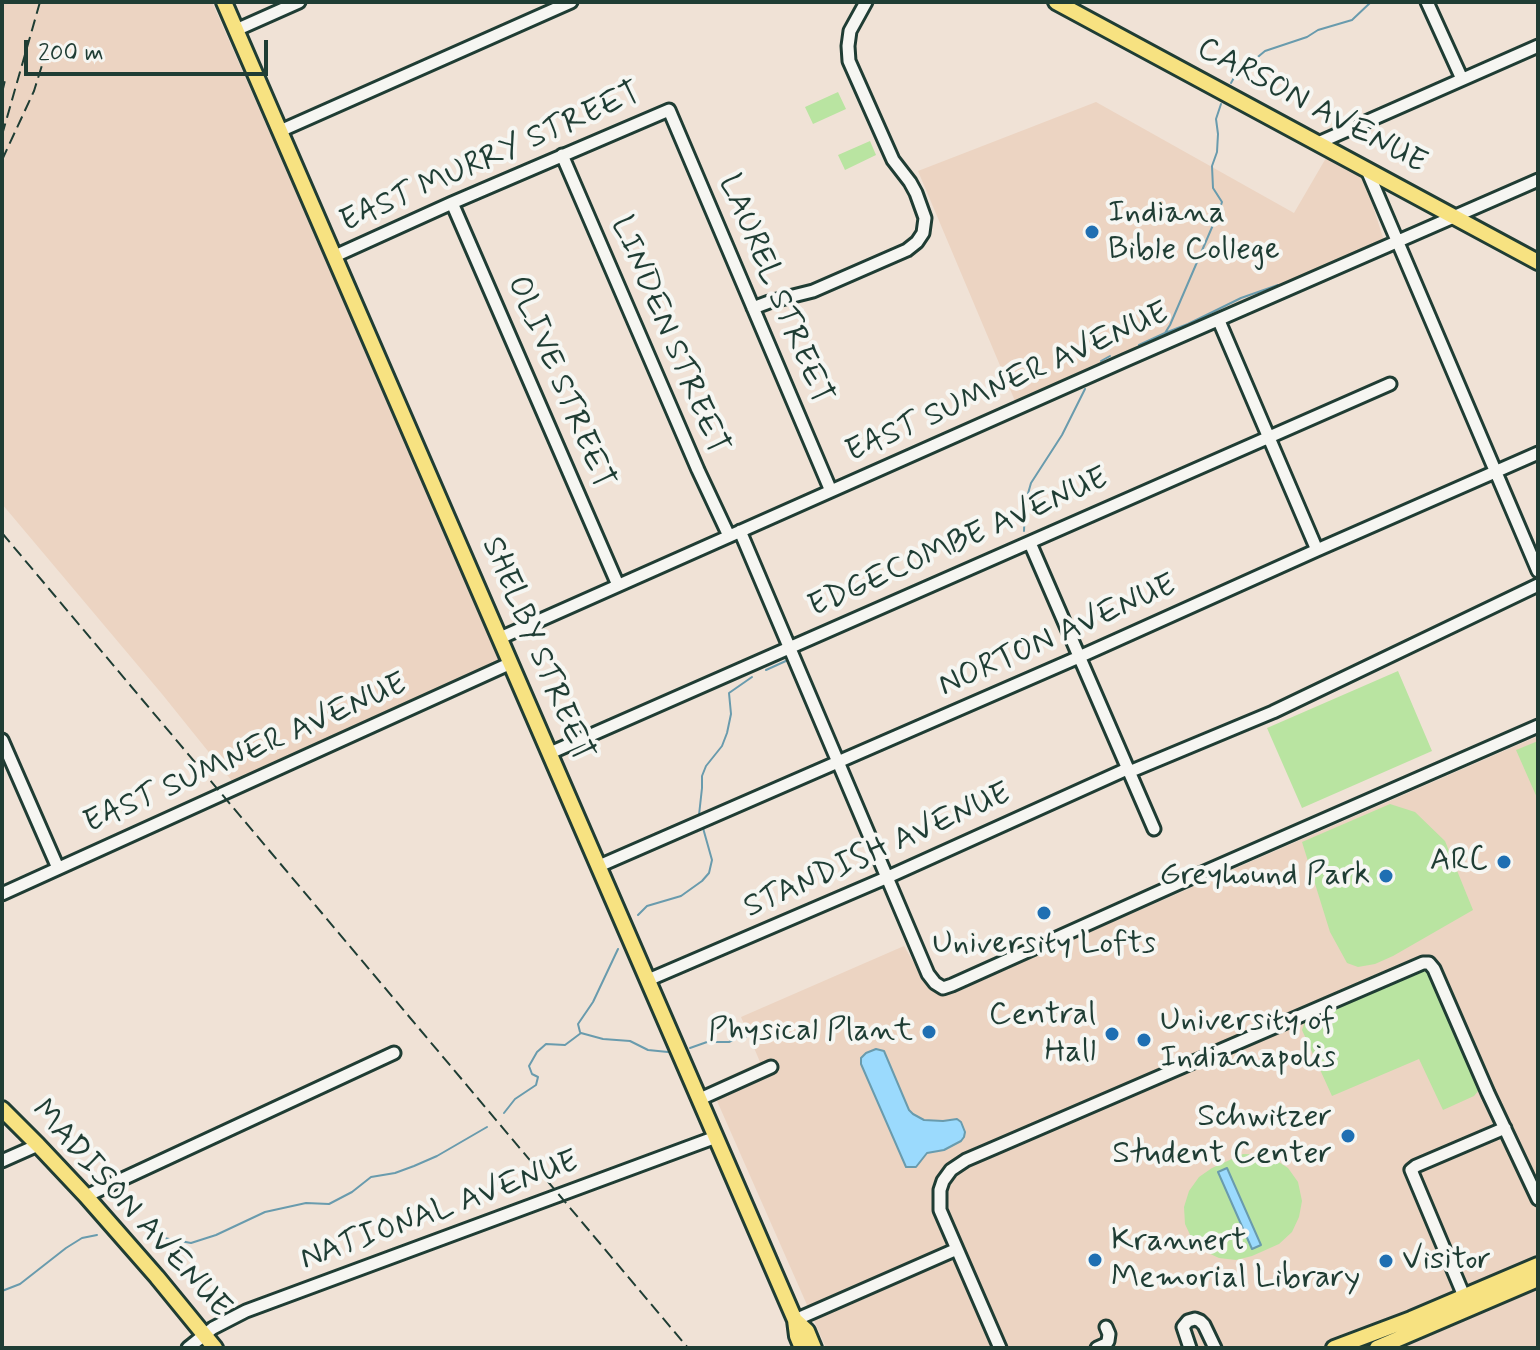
<!DOCTYPE html>
<html>
<head>
<meta charset="utf-8">
<style>
	body { margin:0 }
	#map { position:relative; width:1540px; height:1350px; overflow:hidden; background:#f0e2d6; font-family:Mynerve,sans-serif }
	canvas { display:block }
	.frame { position:absolute; inset:0; border:4px solid #1f3d34; pointer-events:none }
	.scale { position:absolute; left:24px; top:40px; width:244px; height:36px; box-sizing:border-box; border:4px solid #1f3d34; border-top:0; padding-left:10px; font-size:24px; line-height:28px; white-space:nowrap; color:#1f3d34; -webkit-text-stroke:6px #f6f6f2; paint-order:stroke }
</style>
</head>
<body>
<div id="map">
<canvas width="1540" height="1350"></canvas>
<div class="frame"></div>
<div class="scale">200 m</div>
</div>
<script>
const context = document.querySelector('canvas').getContext('2d');
context.lineJoin = 'round';
function paint(path, color) { context.fillStyle = color; context.fill(path, 'evenodd'); }
const shape = rows => new Path2D(rows.map(r => 'M' + r).join(''));
function strokePath(path, color, width, dash) { context.strokeStyle = color; context.lineWidth = width; context.lineCap = dash ? 'butt' : 'round'; context.setLineDash(dash || []); context.stroke(path); }
function drawText(font, color, halo, rows, align = 'center') {
  context.font = font + ' Mynerve,sans-serif'; context.lineWidth = 8; context.setLineDash([]); context.textBaseline = 'middle'; context.strokeStyle = halo; context.fillStyle = color; for (const [text, x, y, turn = 0] of rows) {
    context.save(); context.translate(x, y); context.rotate((+turn || 0) * Math.PI / 180); context.textAlign = isNaN(turn) ? turn : align; if (halo) context.strokeText(text, 0, 0); context.fillText(text, 0, 0); context.restore();
  }
}
paint(shape([
	[2,2,212,2,500,654,498,663,232,781,162,694,2,504],
	[1096,102,1294,213,1326,158,1363,174,1384,241,1015,401,918,171],
	[1538,736,1538,1348,826,1348,710,1085,760,1062,741,1017,904,946,929,988,948,994]
]), '#ecd4c2');
paint(shape([
	[838,92,846,109,813,124,805,107],
	[870,141,876,155,845,170,838,155],
	[1398,671,1432,751,1302,808,1267,728],
	[1538,741,1538,800,1516,750],
	[1390,804,1415,812,1445,841,1473,910,1393,956,1375,964,1358,967,1347,963,1330,932,1302,842],
	[1417,971,1430,972,1480,1089,1474,1096,1443,1110,1419,1059,1332,1096,1302,1030,1306,1018],
	[1243,1154,1268,1155,1288,1168,1298,1182,1302,1201,1299,1217,1292,1232,1279,1244,1252,1256,1236,1260,1219,1258,1204,1251,1192,1239,1185,1224,1184,1207,1189,1191,1199,1177,1212,1168]
]), '#b9e4a1');
const water = shape([
	[876,1049,884,1051,909,1110,913,1114,924,1120,943,1121,957,1119,961,1122,965,1132,964,1137,961,1141,944,1150,927,1153,916,1167,906,1167,861,1064,861,1058,866,1053,876,1049],
	[1227,1168,1261,1245,1252,1249,1218,1172,1227,1168]
]);
paint(water, '#9bdafd');
strokePath(water, '#699bad', 2);
strokePath(shape([
	[1231,83,1235,76,1265,51,1307,37,1318,30,1352,20,1371,2],
	[1165,333,1188,324,1241,298,1278,285],
	[1139,345,1165,333,1170,325,1219,211,1222,202,1213,188,1212,166,1217,152,1218,134,1216,119,1221,104],
	[1101,361,1110,356],
	[1024,531,1025,504,1031,483,1062,435,1085,389],
	[766,670,788,660],
	[699,815,702,788,702,776,706,766,722,746,727,733,731,714,729,693,752,677],
	[638,915,647,906,681,896,702,881,709,873,712,860,703,828],
	[580,1032,578,1024,593,1002,618,949],
	[581,1033,603,1039,630,1041,648,1050,668,1052],
	[690,1048,707,1042,729,1042,739,1037,746,1037],
	[504,1113,515,1099,536,1085,538,1077,532,1074,529,1066,537,1052,546,1044,565,1045,581,1033],
	[136,1226,164,1238,191,1243,216,1235,265,1212,306,1203,329,1204,352,1192,371,1177,395,1173,414,1166,437,1156,487,1127],
	[2,1291,20,1284,66,1248,82,1238,97,1235]
]), '#699bad', 2);
const minor = shape([
	[1427,2,1462,79],
	[236,30,299,2],
	[280,131,571,2],
	[1318,143,1538,46],
	[562,155,698,470,729,536],
	[1367,170,1538,571],
	[452,203,618,585],
	[335,256,452,203,669,110,831,491],
	[753,308,769,302,813,291,907,250,917,242,923,233,925,218,916,193,910,182,893,160,849,61,848,46,850,31,866,2],
	[1219,321,1317,550],
	[740,531,928,974,935,983,943,988,952,985,1177,884,1538,726],
	[1030,543,1154,829],
	[500,638,1126,360,1538,180],
	[2,740,58,868],
	[550,753,1390,384],
	[1129,772,1273,712,1538,585],
	[599,866,1079,657,1317,550,1538,453],
	[2,894,511,663],
	[648,980,888,877,1127,769],
	[700,1099,771,1067],
	[2,1161,38,1145],
	[86,1196,394,1053],
	[1464,1296,1411,1170,1416,1166,1505,1128],
	[795,1320,957,1249],
	[188,1348,213,1328,246,1311,716,1137],
	[1000,1348,940,1210,940,1190,943,1181,951,1170,966,1160,994,1148,1423,963,1429,963,1434,969,1488,1093,1538,1199],
	[1097,1348,1106,1344,1108,1341,1109,1334,1106,1327],
	[1190,1348,1183,1327,1188,1321,1195,1319,1200,1321,1204,1325,1215,1348]
]);
const major = shape([
	[224,2,795,1320,797,1336,802,1348],
	[1056,2,1538,262],
	[2,1109,38,1145,86,1196,157,1277,215,1348],
	[795,1320,807,1331,814,1348],
	[1334,1348,1411,1319,1538,1265],
	[1377,1348,1538,1279]
]);
strokePath(minor, '#1f3d34', 17);
strokePath(major, '#1f3d34', 20);
strokePath(minor, '#f6f6f2', 11);
strokePath(major, '#f7e281', 14);
strokePath(shape([
	[2,93,6,76],
	[2,135,40,2],
	[2,160,34,91,47,49],
	[2,533,688,1348]
]), '#1f3d34', 2, [12, 6]);
for (const [x, y, r, color] of [
	[1092,232,8,"#1f6fb2"],
	[1504,862,8,"#1f6fb2"],
	[1386,876,8,"#1f6fb2"],
	[1044,913,8,"#1f6fb2"],
	[929,1032,8,"#1f6fb2"],
	[1112,1034,8,"#1f6fb2"],
	[1144,1040,8,"#1f6fb2"],
	[1348,1136,8,"#1f6fb2"],
	[1095,1260,8,"#1f6fb2"],
	[1386,1261,8,"#1f6fb2"]
]) { const dot = new Path2D(); dot.arc(x, y, r, 0, 2 * Math.PI); context.fillStyle = color; context.fill(dot); strokePath(dot, '#f6f6f2', 3); }
drawText('32px', '#1f3d34', '#f6f6f2', [
	["CARSON AVENUE",1311,107,28],
	["EAST MURRY STREET",491,159,-24],
	["LAUREL STREET",774,290,67],
	["LINDEN STREET",668,336,67],
	["OLIVE STREET",559,383,67],
	["EAST SUMNER AVENUE",1008,384,-24],
	["EDGECOMBE AVENUE",959,544,-24],
	["NORTON AVENUE",1058,637,-24],
	["SHELBY STREET",536,650,67],
	["EAST SUMNER AVENUE",246,755,-24],
	["STANDISH AVENUE",878,852,-24],
	["MADISON AVENUE",130,1210,48],
	["NATIONAL AVENUE",440,1212,-20]
]);
drawText('32px', '#1f3d34', '#f6f6f2', [
	["Indiana",1108,214,"left"],
	["Bible College",1108,251,"left"],
	["ARC",1488,862],
	["Greyhound Park",1370,876],
	["University Lofts",1044,945,"center"],
	["Central",1096,1016],
	["Hall",1096,1053],
	["University of",1160,1022,"left"],
	["Indianapolis",1160,1059,"left"],
	["Physical Plant",913,1032],
	["Schwitzer",1332,1118],
	["Student Center",1332,1155],
	["Krannert",1111,1242,"left"],
	["Memorial Library",1111,1279,"left"],
	["Visitor",1402,1261,"left"]
], 'right');
</script>
</body>
</html>
